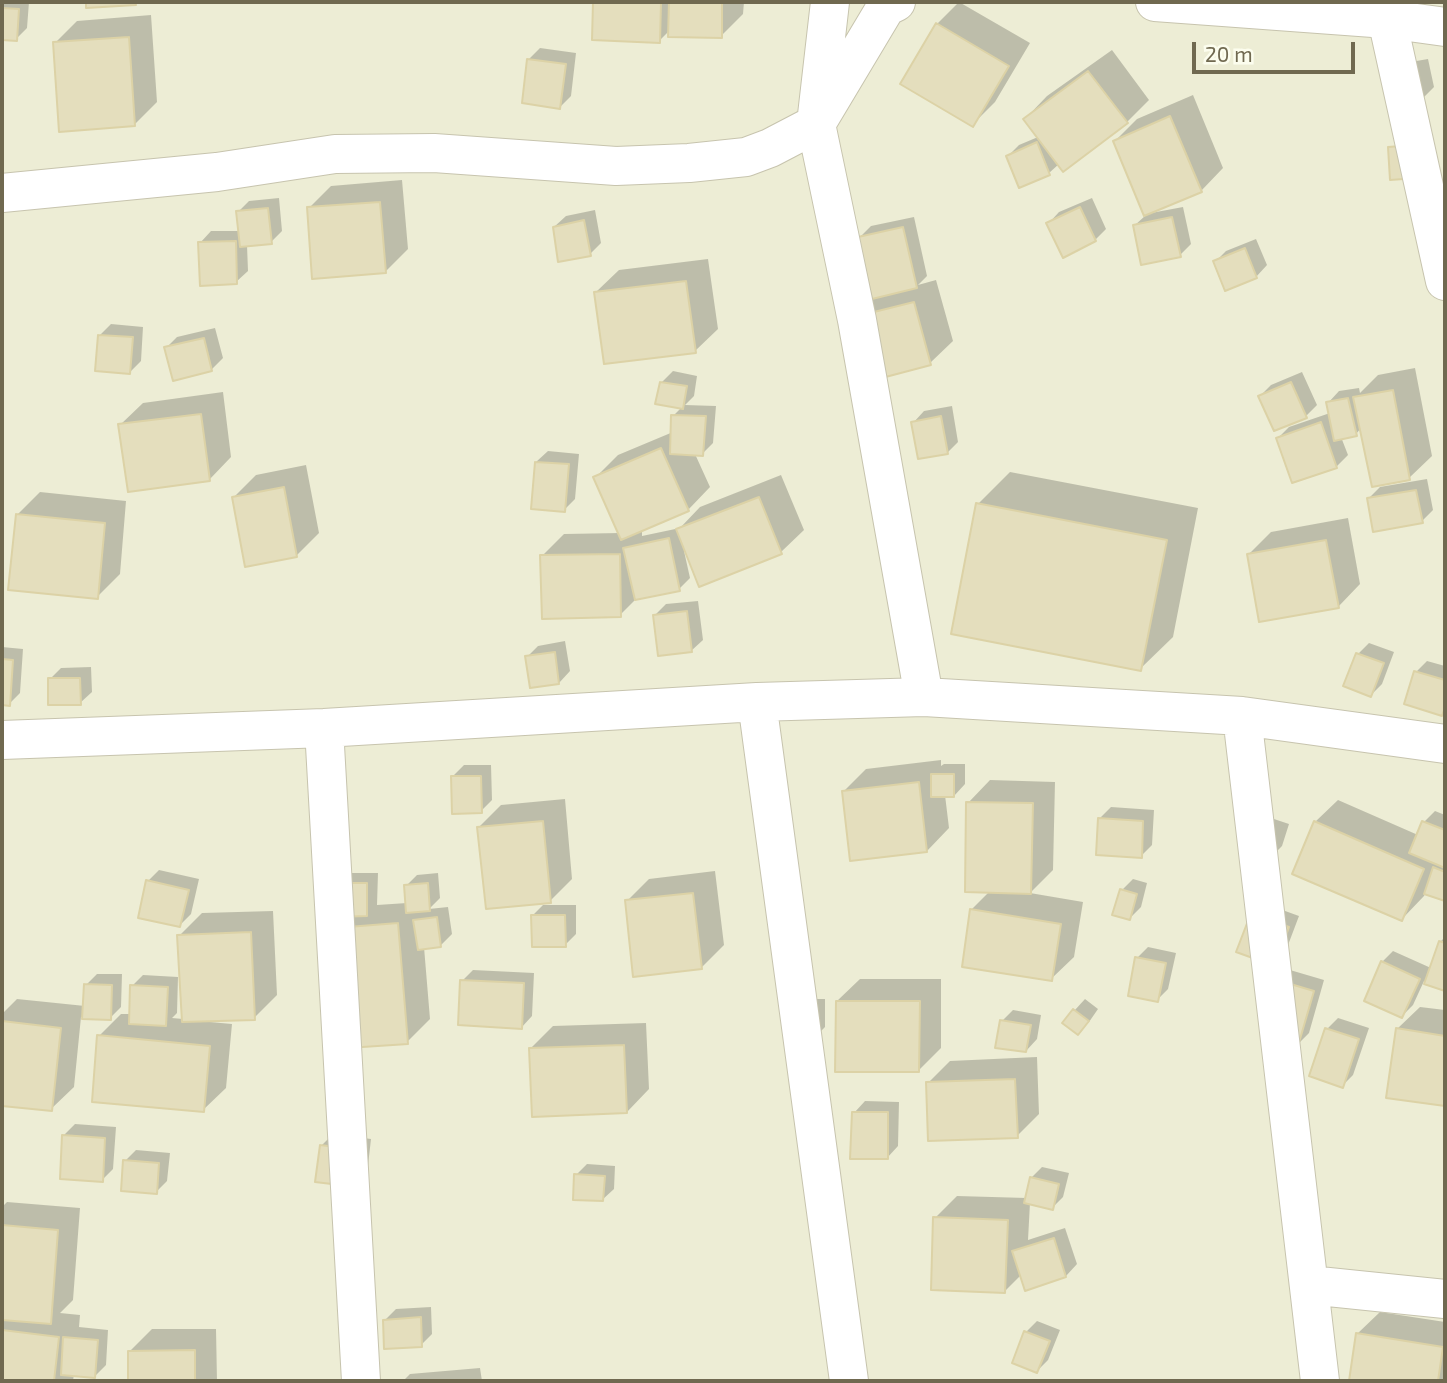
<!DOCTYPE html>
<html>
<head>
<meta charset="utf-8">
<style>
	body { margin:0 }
	#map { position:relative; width:1447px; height:1383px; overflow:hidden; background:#f9fae8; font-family:"Exo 2",sans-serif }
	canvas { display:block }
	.frame { position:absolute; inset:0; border:4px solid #706950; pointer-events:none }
	.scale { position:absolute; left:1192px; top:42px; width:163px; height:32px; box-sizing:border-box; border:4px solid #706950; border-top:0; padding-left:9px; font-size:21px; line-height:24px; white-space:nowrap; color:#706950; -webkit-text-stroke:5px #fcfdee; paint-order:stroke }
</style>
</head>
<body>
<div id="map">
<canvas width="1447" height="1383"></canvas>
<div class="frame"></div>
<div class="scale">20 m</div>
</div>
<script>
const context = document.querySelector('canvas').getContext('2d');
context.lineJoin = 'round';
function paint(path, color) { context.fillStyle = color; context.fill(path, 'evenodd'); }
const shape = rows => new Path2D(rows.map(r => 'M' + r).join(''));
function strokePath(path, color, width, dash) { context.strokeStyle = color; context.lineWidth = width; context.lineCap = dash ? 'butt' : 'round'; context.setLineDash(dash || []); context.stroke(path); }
paint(shape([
	[2,2,1445,2,1445,1381,2,1381]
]), '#ededd5');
paint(shape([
	[2,2,29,2,27,28,16,39,2,38],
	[595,2,744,2,743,14,721,36,670,30,659,41,594,39],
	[959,2,1030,43,995,102,973,124,902,83,937,24],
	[151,15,157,102,135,124,55,43,77,21],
	[540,48,576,53,571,96,560,107,529,59],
	[1112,50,1149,100,1127,122,1059,164,1049,173,1020,185,1008,156,1019,145,1038,137,1025,119,1047,96],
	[1428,59,1434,87,1423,98,1399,64],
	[1193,95,1223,168,1201,191,1150,211,1151,213,1183,207,1191,244,1180,255,1135,225,1145,216,1115,141,1137,119],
	[402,180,408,249,385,272,309,208,331,186],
	[279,198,282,231,271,242,247,245,248,271,236,282,200,243,211,231,240,231,238,212,249,201],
	[1092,198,1106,229,1095,240,1048,224,1059,212],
	[595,210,601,243,590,254,554,227,566,216],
	[914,217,927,276,918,285,936,280,953,341,930,363,860,382,860,237,871,226],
	[1256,239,1267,265,1256,277,1215,262,1226,251],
	[708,259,718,329,695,351,596,292,619,270],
	[111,324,143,327,141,361,130,372,100,335],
	[215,328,223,358,212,369,166,348,177,337],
	[1415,368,1432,456,1409,478,1361,428,1356,434,1341,437,1348,455,1337,466,1293,481,1278,438,1289,427,1330,413,1328,403,1339,391,1359,388,1360,393,1378,375],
	[673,371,697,376,694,396,685,405,716,406,713,443,702,454,695,454,710,487,688,510,642,530,642,536,680,528,700,507,781,475,804,530,781,552,684,551,690,578,679,589,637,598,620,615,542,556,564,534,620,533,595,478,618,455,673,432,673,416,682,407,662,382],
	[1302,372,1317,405,1306,416,1260,396,1271,385],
	[223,392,231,457,209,480,120,425,143,403],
	[952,406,958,442,947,453,913,423,924,411],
	[548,451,579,454,575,499,564,510,536,462],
	[306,465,319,533,297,555,234,497,256,475],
	[1010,472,1198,508,1173,637,1140,669,978,504],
	[1427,479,1433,510,1422,521,1369,498,1380,487],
	[40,492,126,501,120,574,97,597,17,515],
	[1348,518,1360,584,1338,607,1249,554,1271,532],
	[698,601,703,640,691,651,654,616,666,604],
	[565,641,570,671,559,683,527,657,538,646],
	[1369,643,1394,652,1382,684,1371,695,1358,654],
	[2,647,23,649,20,693,9,704,2,703],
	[1427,661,1445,666,1445,710,1442,714,1416,672],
	[91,667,92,692,80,703,50,679,61,668],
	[941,760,941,766,944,764,965,764,965,784,954,796,945,795,949,828,927,851,844,791,866,769],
	[464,765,491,765,492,800,481,811,453,776],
	[990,780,1055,782,1053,870,1030,893,1083,902,1074,957,1051,979,972,909,990,891,968,803],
	[565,799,572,879,550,901,478,828,501,805],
	[1338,800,1418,835,1424,822,1435,811,1445,815,1445,899,1426,892,1424,896,1402,919,1315,822],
	[1111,807,1154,810,1152,845,1141,856,1100,818],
	[1271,818,1289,824,1282,846,1271,857],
	[159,870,199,879,191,914,180,925,148,881],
	[715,871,724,945,701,968,627,901,649,879],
	[346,873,378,873,377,905,407,903,406,886,417,875,438,873,440,898,429,909,448,907,452,934,441,945,424,947,430,1019,407,1042,334,1047],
	[1133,879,1147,883,1141,907,1130,918,1122,890],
	[1263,903,1299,916,1285,953],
	[543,905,576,905,576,934,565,945,532,916],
	[273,911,277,995,254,1018,210,1019,210,1022,232,1024,226,1088,203,1110,99,1036,121,1014,131,1014,132,986,143,975,178,977,177,1013,172,1018,183,1019,179,936,202,913],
	[1445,937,1445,989,1424,981,1413,1005,1402,1016,1382,962,1393,951,1431,968,1440,942],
	[1148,947,1176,953,1168,989,1157,1000,1137,958],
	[473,970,534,973,532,1016,521,1028,462,981],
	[1290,970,1324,980,1309,1033,1298,1044],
	[97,974,122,974,121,1007,110,1018,81,1017,74,1087,51,1109,2,1105,2,1014,17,999,85,1006,86,985],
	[860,979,941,979,941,1048,919,1070,837,1001],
	[800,999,825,999,825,1027,814,1038],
	[1085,999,1098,1009,1089,1022,1078,1033,1064,1022],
	[1420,1007,1445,1010,1445,1104,1388,1097,1397,1029],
	[1013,1010,1041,1015,1037,1039,1026,1051,1002,1021],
	[1338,1018,1369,1028,1353,1075,1342,1086,1327,1029],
	[646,1023,649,1089,627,1112,531,1048,553,1026],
	[1037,1057,1039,1114,1017,1136,928,1083,950,1061],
	[865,1101,899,1102,898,1146,887,1158,854,1113],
	[75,1124,116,1127,113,1169,102,1180,64,1135],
	[333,1134,371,1139,367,1174,321,1146],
	[136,1150,170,1153,167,1181,156,1192,125,1161],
	[587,1164,615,1166,614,1189,602,1200,576,1175],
	[1042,1167,1069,1173,1063,1197,1052,1208,1030,1203,1028,1240,1065,1228,1077,1264,1066,1276,1021,1275,1005,1291,935,1218,957,1196,1027,1198,1031,1178],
	[7,1202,80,1208,73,1300,60,1313,80,1315,79,1327,108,1330,106,1365,95,1376,74,1374,73,1381,2,1381,2,1321,4,1319,2,1319,2,1207],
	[431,1307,432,1334,421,1345,385,1320,396,1309],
	[1380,1312,1445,1322,1445,1381,1351,1381,1357,1334],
	[1037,1321,1060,1330,1048,1360,1037,1371,1026,1332],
	[152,1329,216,1329,217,1381,130,1381,130,1351],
	[480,1368,482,1381,403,1381,410,1374]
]), '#0003');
const building = shape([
	[86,2,135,2,136,5,86,8,86,2],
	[593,2,661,2,660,43,592,40,593,2],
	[669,2,722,2,722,38,668,37,669,2],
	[2,8,19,9,17,41,2,40,2,8],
	[936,23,1009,66,973,127,900,84,936,23],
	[129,37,135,126,59,132,53,42,129,37],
	[527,59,566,64,560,109,522,103,527,59],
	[1088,71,1128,123,1063,172,1023,119,1088,71],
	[1170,116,1202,192,1144,216,1113,141,1170,116],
	[1037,142,1050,175,1019,188,1006,156,1037,142],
	[1415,145,1417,178,1390,180,1388,147,1415,145],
	[380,202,386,273,312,279,307,207,380,202],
	[1080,207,1096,241,1063,258,1046,223,1080,207],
	[268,208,272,244,240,247,236,211,268,208],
	[1172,217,1181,257,1141,265,1133,225,1172,217],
	[584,220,591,256,558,262,553,227,584,220],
	[903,227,917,288,872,299,858,237,903,227],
	[236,241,237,284,200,286,198,242,236,241],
	[1245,248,1257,278,1225,291,1213,261,1245,248],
	[686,281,696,353,604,364,594,292,686,281],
	[914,302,931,365,859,384,842,320,914,302],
	[98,335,133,337,130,374,95,371,98,335],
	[204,338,212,371,173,381,164,347,204,338],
	[660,382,687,386,683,409,655,404,660,382],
	[1291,382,1307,418,1274,431,1258,396,1291,382],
	[1393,390,1410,480,1372,487,1353,397,1393,390],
	[1348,398,1357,436,1334,441,1326,402,1348,398],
	[201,414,210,481,128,492,118,424,201,414],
	[671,415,706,416,703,456,670,454,671,415],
	[941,416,948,454,918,459,911,422,941,416],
	[1321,422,1337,468,1292,483,1276,438,1321,422],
	[661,448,689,511,621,540,593,477,661,448],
	[535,462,569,464,565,512,531,509,535,462],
	[284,487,297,557,245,567,232,497,284,487],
	[1416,490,1423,523,1373,532,1367,498,1416,490],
	[759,497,782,554,699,587,676,529,759,497],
	[976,503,1167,540,1141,671,951,634,976,503],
	[16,514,105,523,98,599,8,590,16,514],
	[669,538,680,591,635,600,623,548,669,538],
	[1326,540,1339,608,1259,622,1247,554,1326,540],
	[620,554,621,617,542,619,540,555,620,554],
	[687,611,692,652,658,656,653,615,687,611],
	[555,652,559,684,530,688,525,656,555,652],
	[1356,653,1384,663,1371,697,1343,686,1356,653],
	[2,659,13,660,10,706,2,705,2,659],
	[1414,671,1445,680,1445,707,1442,716,1404,704,1414,671],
	[48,678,80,678,81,705,48,705,48,678],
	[931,774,954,774,954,797,931,797,931,774],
	[451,776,481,776,482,813,452,814,451,776],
	[919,782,927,852,850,861,842,791,919,782],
	[966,802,1033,803,1031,894,965,892,966,802],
	[1098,818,1143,821,1142,858,1096,855,1098,818],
	[543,821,551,903,486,909,477,827,543,821],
	[1314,821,1424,869,1402,921,1292,874,1314,821],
	[1422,821,1445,830,1445,868,1409,853,1422,821],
	[1433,867,1445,872,1445,901,1424,894,1433,867],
	[146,880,189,890,180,927,138,918,146,880],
	[333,883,367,883,367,916,334,917,333,883],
	[428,883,430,911,406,913,404,885,428,883],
	[1120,889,1137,894,1130,920,1112,915,1120,889],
	[693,893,702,969,633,977,625,900,693,893],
	[970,909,1061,924,1052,981,962,967,970,909],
	[1251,913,1289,927,1275,966,1236,952,1251,913],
	[531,915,565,915,566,947,532,947,531,915],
	[437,917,441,947,418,950,413,920,437,917],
	[398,923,408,1044,332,1049,323,929,398,923],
	[251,932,255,1020,182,1022,177,935,251,932],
	[1439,941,1445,943,1445,991,1424,984,1439,941],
	[1135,957,1166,963,1158,1002,1128,996,1135,957],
	[1381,961,1420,979,1402,1018,1364,1001,1381,961],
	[460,980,524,983,522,1029,458,1025,460,980],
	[1277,980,1314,991,1298,1046,1277,980],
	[84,984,112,985,111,1020,82,1019,84,984],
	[130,985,168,987,166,1026,129,1024,130,985],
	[836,1001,920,1001,919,1072,835,1072,836,1001],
	[1073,1009,1089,1021,1078,1035,1062,1023,1073,1009],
	[1000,1020,1031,1025,1026,1052,995,1048,1000,1020],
	[2,1021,61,1028,52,1111,2,1106,2,1021],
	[1325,1028,1359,1039,1343,1088,1309,1076,1325,1028],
	[1396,1028,1445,1036,1445,1106,1386,1098,1396,1028],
	[97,1035,210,1046,204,1112,92,1102,97,1035],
	[624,1045,627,1113,532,1117,529,1048,624,1045],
	[1015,1079,1018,1138,928,1141,926,1082,1015,1079],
	[852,1112,888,1112,888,1159,850,1159,852,1112],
	[62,1135,105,1138,103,1182,60,1179,62,1135],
	[320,1145,361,1150,357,1187,315,1182,320,1145],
	[123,1160,159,1163,157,1194,121,1191,123,1160],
	[574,1174,605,1176,603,1201,573,1200,574,1174],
	[1030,1177,1059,1184,1053,1210,1024,1203,1030,1177],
	[933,1217,1008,1220,1005,1293,931,1290,933,1217],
	[2,1225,58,1230,51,1324,2,1320,2,1225],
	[1054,1238,1066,1277,1025,1291,1012,1251,1054,1238],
	[421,1317,422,1347,384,1349,383,1320,421,1317],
	[2,1330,59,1337,54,1381,2,1381,2,1330],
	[1024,1331,1050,1341,1037,1373,1012,1363,1024,1331],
	[1356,1333,1443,1347,1438,1381,1349,1381,1356,1333],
	[63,1337,98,1340,95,1378,61,1375,63,1337],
	[195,1350,195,1381,128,1381,128,1351,195,1350]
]);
paint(building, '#e4debd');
strokePath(building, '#dcd2a6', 2);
const street = shape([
	[830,2,816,124,857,320,924,697],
	[1155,2,1387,19,1445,27],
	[1387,19,1445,281],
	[2,193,217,172,335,154,434,153,616,166,689,163,746,157,770,148,816,124,886,7,896,2],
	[757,702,849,1381],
	[1242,716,1320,1381],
	[324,728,361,1381],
	[2,740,324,728,757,702,924,697,1242,716,1445,744],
	[1309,1285,1445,1299]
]);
strokePath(street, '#c7c4ae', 40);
strokePath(street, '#fff', 38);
</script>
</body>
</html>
